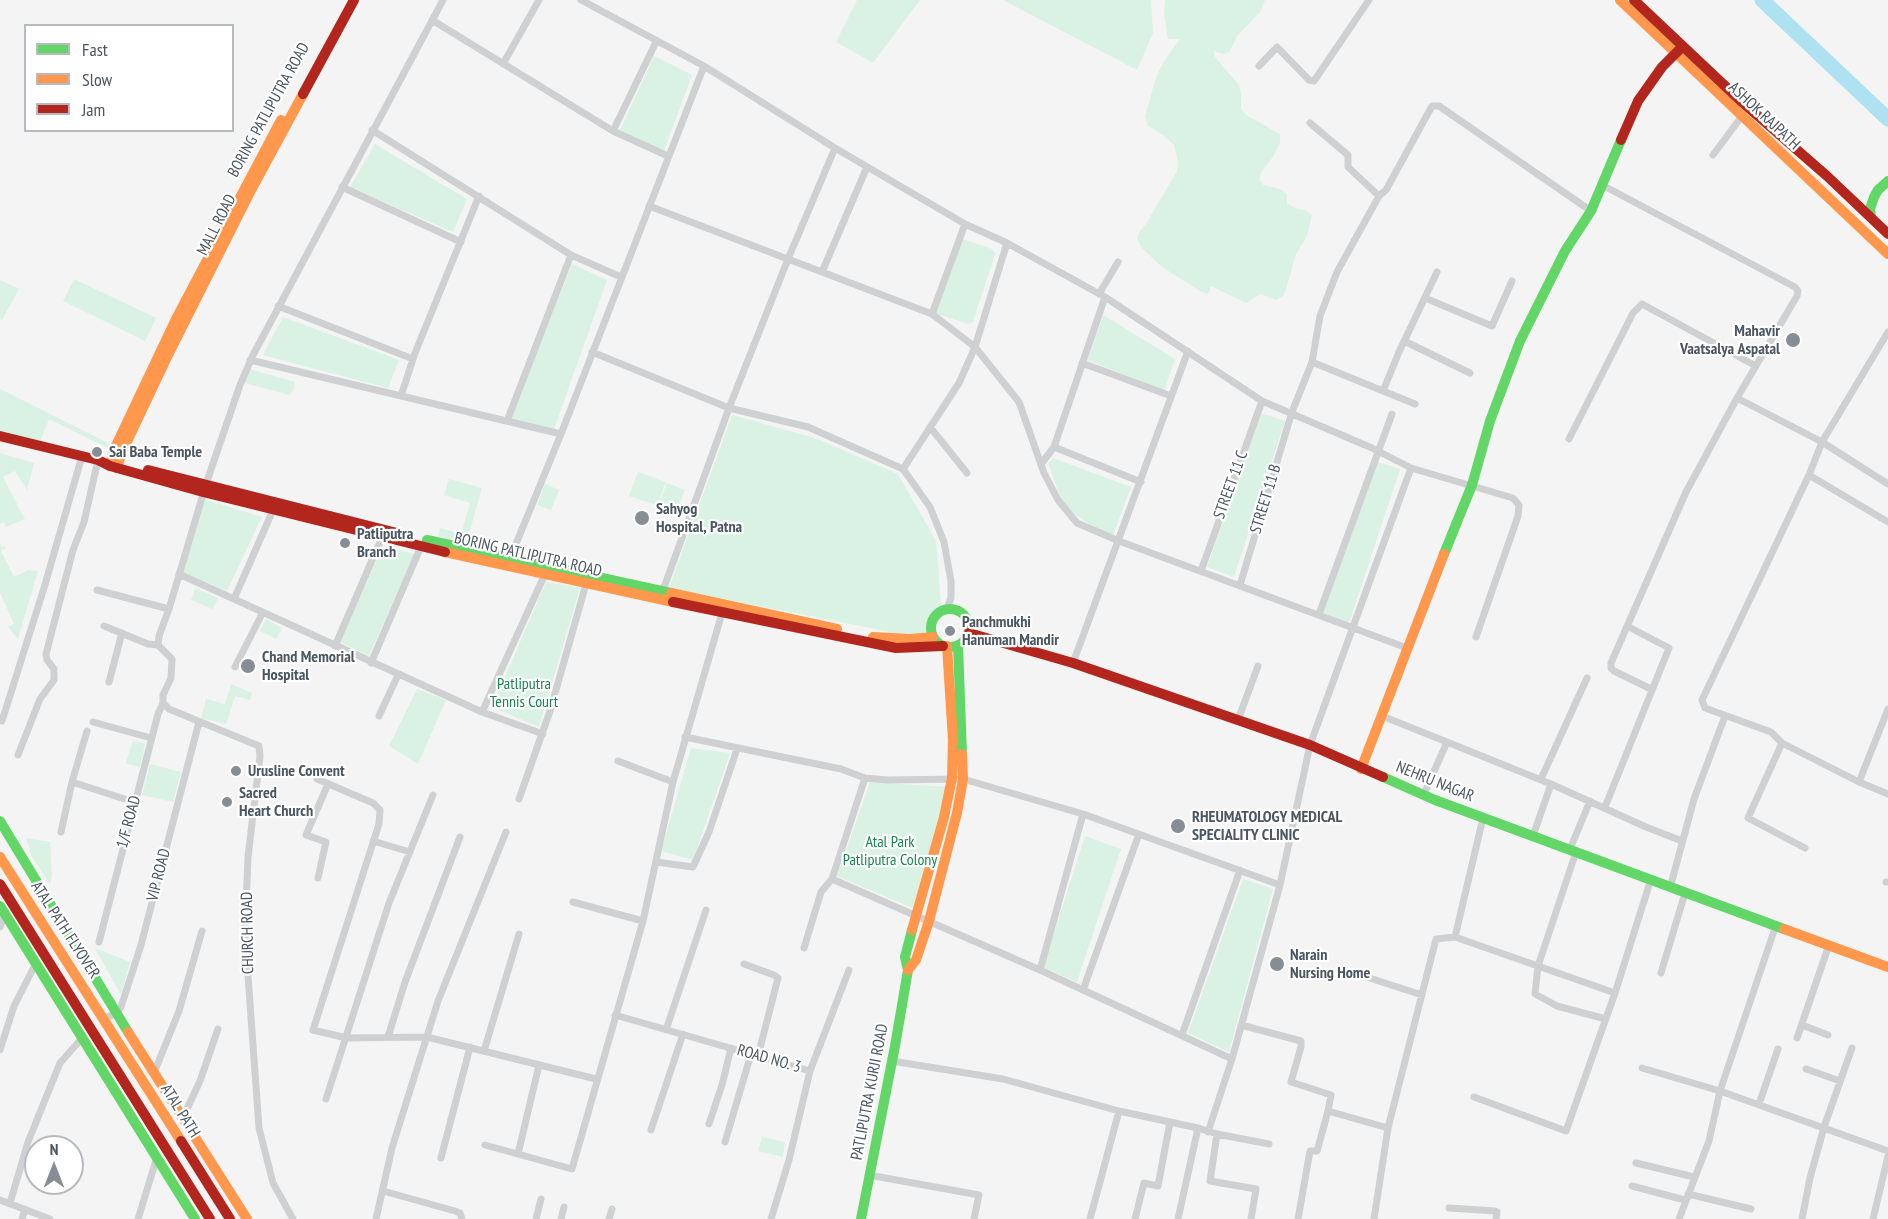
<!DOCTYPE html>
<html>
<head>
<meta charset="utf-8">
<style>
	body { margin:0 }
	#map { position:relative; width:1888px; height:1219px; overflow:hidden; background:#f4f4f4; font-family:"PT Sans Narrow",sans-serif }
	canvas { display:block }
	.legend { position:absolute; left:24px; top:24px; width:210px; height:108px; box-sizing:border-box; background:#fff; border:2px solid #b7bbc0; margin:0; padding:8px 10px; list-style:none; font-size:18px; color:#4a5661 }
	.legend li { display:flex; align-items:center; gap:12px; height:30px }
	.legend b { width:30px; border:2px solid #b7bbc0 }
	.north { position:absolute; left:24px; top:1135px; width:60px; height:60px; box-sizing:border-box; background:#fff; border:2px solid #b7bbc0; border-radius:50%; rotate:0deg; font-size:16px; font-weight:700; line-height:24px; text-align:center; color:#4a5661 }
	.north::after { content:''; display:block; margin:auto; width:21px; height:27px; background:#868d94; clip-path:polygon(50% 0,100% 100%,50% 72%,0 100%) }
</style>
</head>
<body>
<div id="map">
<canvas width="1888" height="1219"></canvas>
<ul class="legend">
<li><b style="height:8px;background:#63d668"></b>Fast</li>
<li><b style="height:8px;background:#ff974d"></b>Slow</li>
<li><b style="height:8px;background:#b3261e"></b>Jam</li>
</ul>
<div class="north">N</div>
</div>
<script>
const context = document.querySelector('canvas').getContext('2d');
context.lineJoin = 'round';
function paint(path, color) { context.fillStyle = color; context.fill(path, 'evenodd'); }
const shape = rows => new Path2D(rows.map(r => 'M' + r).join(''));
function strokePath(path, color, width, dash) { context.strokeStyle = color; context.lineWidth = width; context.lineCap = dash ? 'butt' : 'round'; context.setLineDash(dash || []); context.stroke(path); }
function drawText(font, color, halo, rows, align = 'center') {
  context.font = font + ' "PT Sans Narrow",sans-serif'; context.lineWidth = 4.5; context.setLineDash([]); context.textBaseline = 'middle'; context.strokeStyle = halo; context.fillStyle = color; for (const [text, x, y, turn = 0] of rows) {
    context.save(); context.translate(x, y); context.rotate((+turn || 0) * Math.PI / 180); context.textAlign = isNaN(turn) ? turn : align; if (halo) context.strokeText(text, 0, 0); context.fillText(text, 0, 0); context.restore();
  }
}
paint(shape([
	[857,0,920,0,873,63,836,42],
	[1003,0,1151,0,1153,33,1137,70],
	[1165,0,1265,0,1261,11,1237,36,1230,51,1225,54,1214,51,1215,57,1239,85,1241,93,1241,109,1246,115,1280,134,1280,142,1273,157,1262,171,1259,179,1263,185,1280,189,1287,194,1287,203,1295,208,1305,210,1312,215,1306,238,1296,254,1286,289,1283,296,1276,300,1260,294,1246,303,1211,286,1208,294,1200,291,1162,267,1141,247,1137,238,1140,231,1146,224,1177,171,1178,162,1174,145,1163,135,1148,126,1145,117,1156,77,1164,61,1180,39,1168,39,1164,12],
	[654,56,692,75,664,151,620,130],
	[375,144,467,199,453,232,350,187],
	[962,239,992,249,995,254,973,322,968,324,935,313],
	[572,264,607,280,554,429,510,419],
	[74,279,156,318,145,341,63,301],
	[0,280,19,289,2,320,0,319],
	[1103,315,1175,359,1164,391,1088,360],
	[283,317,399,360,388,388,263,355],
	[249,369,295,382,294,390,289,395,245,383],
	[0,389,114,446,110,449,49,419,40,442,0,432],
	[1261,413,1285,421,1234,577,1207,567],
	[732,415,815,438,898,474,936,541,941,604,933,619,933,631,906,635,669,588],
	[0,453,34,463,27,490,15,471,3,477,25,519,6,527,4,522,0,524],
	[1053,458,1131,487,1113,535,1095,528,1073,513,1061,499,1048,463],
	[1378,462,1400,469,1349,623,1322,613],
	[638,472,666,482,657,505,629,496],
	[449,479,482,488,466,544,438,536,440,528,461,534,470,503,444,495],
	[667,483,685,490,676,513,658,506],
	[545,484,559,490,551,510,537,505],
	[204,499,262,517,227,591,182,572],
	[0,543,2,547,5,546,6,548,1,551,14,577,28,570,38,571,18,639,8,627,14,624,0,593],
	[383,546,414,554,369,656,340,642],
	[546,582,580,588,539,727,492,707],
	[195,588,218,598,213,609,191,600],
	[266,619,282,628,276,639,260,631],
	[231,684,252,693,250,700,235,696,226,724,201,718,206,699,225,704],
	[417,689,446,700,418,764,389,746],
	[133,740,145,744,140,767,126,763],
	[691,748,730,753,693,860,661,851],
	[150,764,181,772,173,802,142,795],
	[870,782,950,787,920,911,837,876],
	[1085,836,1121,849,1077,982,1043,967],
	[26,838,50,842,52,876,50,884,32,857],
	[1243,879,1273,889,1229,1052,1188,1033],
	[95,948,130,962,121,995],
	[762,1137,785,1142,783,1157,758,1151]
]), '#d9f2e3');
strokePath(shape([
	[1762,0,1888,119]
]), '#aee2f0', 15);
strokePath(shape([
	[581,0,704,66,835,148,965,224,1007,243,1105,297,1262,401,1372,448,1411,468,1513,498,1519,505,1518,516,1476,637],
	[432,20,613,131,668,156],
	[503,64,539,0],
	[1259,66,1277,47,1309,80,1314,81,1369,0],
	[1310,123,1348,155,1348,167,1379,196],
	[372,130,571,255,621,277],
	[613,131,656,42],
	[1713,155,1742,116],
	[1602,185,1795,287,1798,291,1797,296,1737,398],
	[342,187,461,242],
	[649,206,932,314,975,347,1019,402,1044,473,1058,500,1077,523,1119,541,1407,648],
	[822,272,867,167],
	[1099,294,1118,262],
	[1425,298,1492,326,1512,281],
	[278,306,413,359],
	[932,314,965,224],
	[1888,332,1822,442,1809,475,1702,700,1705,708,1771,732,1782,743,1859,782,1888,794],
	[1404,341,1470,373],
	[592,352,729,408,808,427,903,469,930,507,944,542,951,581,951,598,947,609],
	[250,360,561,434],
	[1312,362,1415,404],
	[1082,363,1171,396],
	[1383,391,1399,352,1437,272],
	[401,396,415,353,479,196],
	[507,421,571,255],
	[930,427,967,473],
	[1569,439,1633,313,1642,304,1756,366],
	[1054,447,1141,482],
	[1041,464,1054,447,1105,297],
	[903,469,959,383,975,347,1007,243],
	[1809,475,1888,522],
	[509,561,561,434,704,66],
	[1201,571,1262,401],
	[179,574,482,712,543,734],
	[1240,585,1292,412,1312,362,1320,316,1337,272,1379,196,1386,190,1432,106,1439,106,1591,211],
	[97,590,169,609],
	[662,593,729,408,788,259,835,148],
	[234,599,273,510],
	[1319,614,1392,414],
	[104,626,148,644,158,645],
	[335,646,383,535],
	[371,663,422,544],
	[1073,663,1188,351],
	[235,667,263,612],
	[109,682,122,633],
	[1651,689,1614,671,1611,668,1611,663,1686,492,1737,398,1822,442,1888,484],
	[163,703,169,709,259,746,260,756,248,857,245,934,259,1128,273,1183,293,1219],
	[482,712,545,574],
	[379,716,398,675],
	[1382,716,1447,742,1424,794],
	[1238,720,1258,666],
	[2,721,44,588,82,456],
	[93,722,151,738],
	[685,737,841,769,865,778,888,780,963,779,1083,814,1280,885],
	[1447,742,1551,784,1533,836],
	[1782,743,1748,818,1805,848],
	[18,755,40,699,54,680,54,669,47,660,46,654,73,550,84,522,98,460],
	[618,761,673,782],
	[317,779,373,803,380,810,379,824,313,1030,347,1038,427,1037,596,1079],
	[1541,779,1587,678],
	[72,782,134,802],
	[1859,782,1888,709],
	[1551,784,1646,827,1682,841],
	[519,799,550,711,586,584],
	[1605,807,1669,648,1627,626],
	[1483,818,1455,937,1615,993],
	[61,832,72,782,87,731],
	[373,841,410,852],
	[1570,849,1590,801],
	[1576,852,1538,966,1535,994,1557,1006,1606,1019],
	[656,862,693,867,709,832,737,749],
	[318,878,326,842,306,835,328,784],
	[832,879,1040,970,1232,1059],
	[1886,882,1888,882],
	[1670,888,1694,799,1725,716],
	[573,902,643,921],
	[0,927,5,913],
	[99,942,158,714,163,703,163,695,171,678,172,659,158,645,159,636,169,609,206,484,240,385,253,355,443,0],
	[804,948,821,892,832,879,865,778],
	[744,964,774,975,778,978,758,1056],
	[1040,970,1083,814],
	[1351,972,1422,995],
	[1661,973,1685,893],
	[1083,990,1139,834],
	[615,1015,810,1071,789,1160,771,1219],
	[104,1019,116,1013,121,1007,141,945,199,722],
	[1241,1025,1301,1041,1301,1047,1291,1082,1331,1095,1328,1111],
	[1802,1025,1828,1035],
	[666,1030,706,910],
	[1182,1035,1240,870],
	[388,1037,405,982,460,837],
	[1797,1038,1829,945],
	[0,1050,14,1006,33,969,37,966],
	[484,1051,519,934],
	[892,1061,1003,1079,1119,1111,1198,1128,1217,1134,1269,1144],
	[1642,1068,1720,1091,1888,1151],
	[1806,1069,1840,1081],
	[810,1071,849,970],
	[154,1073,179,1011,202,931],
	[1474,1097,1566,1131,1615,993,1651,879],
	[326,1099,389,903,433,795],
	[1759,1104,1778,1049],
	[183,1117,200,1081,218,1029],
	[709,1124,722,1085,731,1048],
	[1388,1128,1436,939,1455,937],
	[651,1130,683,1034],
	[1208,1132,1232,1059,1280,885,1310,745,1411,468],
	[1217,1134,1210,1181,1256,1189,1251,1219],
	[725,1142,751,1054],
	[485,1145,572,1169,643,921,673,782,722,613],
	[518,1154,539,1065],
	[441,1158,470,1047],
	[1636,1163,1694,1177],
	[869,1175,979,1195,974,1219],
	[1632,1186,1685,1200],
	[383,1191,455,1211,460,1213,462,1219],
	[1688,1194,1751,1209],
	[0,1200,50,1219],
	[10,1203,28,1142,60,1063,83,1037],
	[1449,1208,1495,1211,1497,1212,1496,1219],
	[22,1219,25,1209],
	[138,1219,157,1157],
	[376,1219,392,1148,438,1001,506,832],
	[536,1219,541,1199],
	[561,1219,564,1207],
	[609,1219,612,1209],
	[1090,1219,1119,1111],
	[1135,1219,1144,1183,1158,1186,1170,1122],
	[1178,1219,1198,1128],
	[1298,1219,1310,1151,1317,1151,1328,1111,1388,1128,1374,1219],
	[1679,1219,1709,1141,1720,1091,1776,925],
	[1802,1219,1810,1178,1824,1127,1852,1048],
	[1873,1219,1888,1156]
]), '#ced0d2', 7);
strokePath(shape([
	[1871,217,1870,209,1874,197,1878,190,1888,181],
	[427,540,671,593],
	[1444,554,1472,485,1490,421,1520,341,1565,251,1591,211,1621,140],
	'931 628a19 19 0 1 1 38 0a19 19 0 1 1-38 0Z',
	[958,645,962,754],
	[1383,777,1435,800,1784,929],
	[0,821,128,1032],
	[0,906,195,1219],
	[861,1219,895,1046,908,970,905,957,912,930]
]), '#63d668', 10);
strokePath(shape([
	[1620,0,1888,254],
	[110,466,113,452,177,317,281,120],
	[117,468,122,452,166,359,250,192,303,94],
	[445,552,673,602],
	[671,593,837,629],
	[873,637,910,639,933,637],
	[1361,769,1444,554],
	[0,857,181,1141],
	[1784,929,1888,967],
	[912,930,944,817,952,778,953,740,947,646],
	[908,970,916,960,929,921,957,813,963,779,962,754],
	[128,1032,247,1219]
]), '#ff974d', 10);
strokePath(shape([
	[1634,0,1742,102,1827,176,1888,234],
	[303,94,354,0],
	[1621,140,1638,101,1662,67,1682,47],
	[0,436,98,460,110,466,203,492,445,552],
	[148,470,401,534],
	[673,602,896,648,943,646],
	[969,633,1073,663,1310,745,1383,777],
	[0,884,210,1219],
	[181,1141,230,1219]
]), '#b3261e', 10);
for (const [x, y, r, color] of [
	[1793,340,8,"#868d94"],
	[97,452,6,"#868d94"],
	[642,518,8,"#868d94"],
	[345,543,6,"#868d94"],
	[950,631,6,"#868d94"],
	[248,666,8,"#868d94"],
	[236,771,6,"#868d94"],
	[227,802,6,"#868d94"],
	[1178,826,8,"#868d94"],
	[1277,964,8,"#868d94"]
]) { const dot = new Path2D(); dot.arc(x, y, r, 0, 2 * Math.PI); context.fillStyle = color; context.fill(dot); strokePath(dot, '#fff', 2); }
drawText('16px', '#4a5661', '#fff', [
	["BORING PATLIPUTRA ROAD",269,110,-61],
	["ASHOK RAJPATH",1764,116,43],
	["MALL ROAD",217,225,-63],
	["STREET 11 C",1231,485,-70],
	["STREET 11 B",1266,499,-73],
	["BORING PATLIPUTRA ROAD",528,555,13],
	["NEHRU NAGAR",1435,782,22],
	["1/F ROAD",129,822,-75],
	["VIP ROAD",159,875,-76],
	["ATAL PATH FLYOVER",65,930,57],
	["CHURCH ROAD",248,933,-91],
	["ROAD NO. 3",769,1059,16],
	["PATLIPUTRA KURJI ROAD",870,1092,-79],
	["ATAL PATH",180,1111,58]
]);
drawText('bold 16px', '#4a5661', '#fff', [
	["Mahavir",1780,331,"right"],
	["Vaatsalya Aspatal",1780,349,"right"],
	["Sai Baba Temple",109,452],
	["Sahyog",656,509],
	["Hospital, Patna",656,527],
	["Patliputra",357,534],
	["Branch",357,552],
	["Panchmukhi",962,622],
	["Hanuman Mandir",962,640],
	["Chand Memorial",262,657],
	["Hospital",262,675],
	["Urusline Convent",248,771],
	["Sacred",239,793],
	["Heart Church",239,811],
	["RHEUMATOLOGY MEDICAL",1192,817],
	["SPECIALITY CLINIC",1192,835],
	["Narain",1290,955],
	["Nursing Home",1290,973]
], 'left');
drawText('16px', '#17864f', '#fff', [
	["Patliputra",524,684],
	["Tennis Court",524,702],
	["Atal Park",890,842],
	["Patliputra Colony",890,860]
]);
</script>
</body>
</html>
